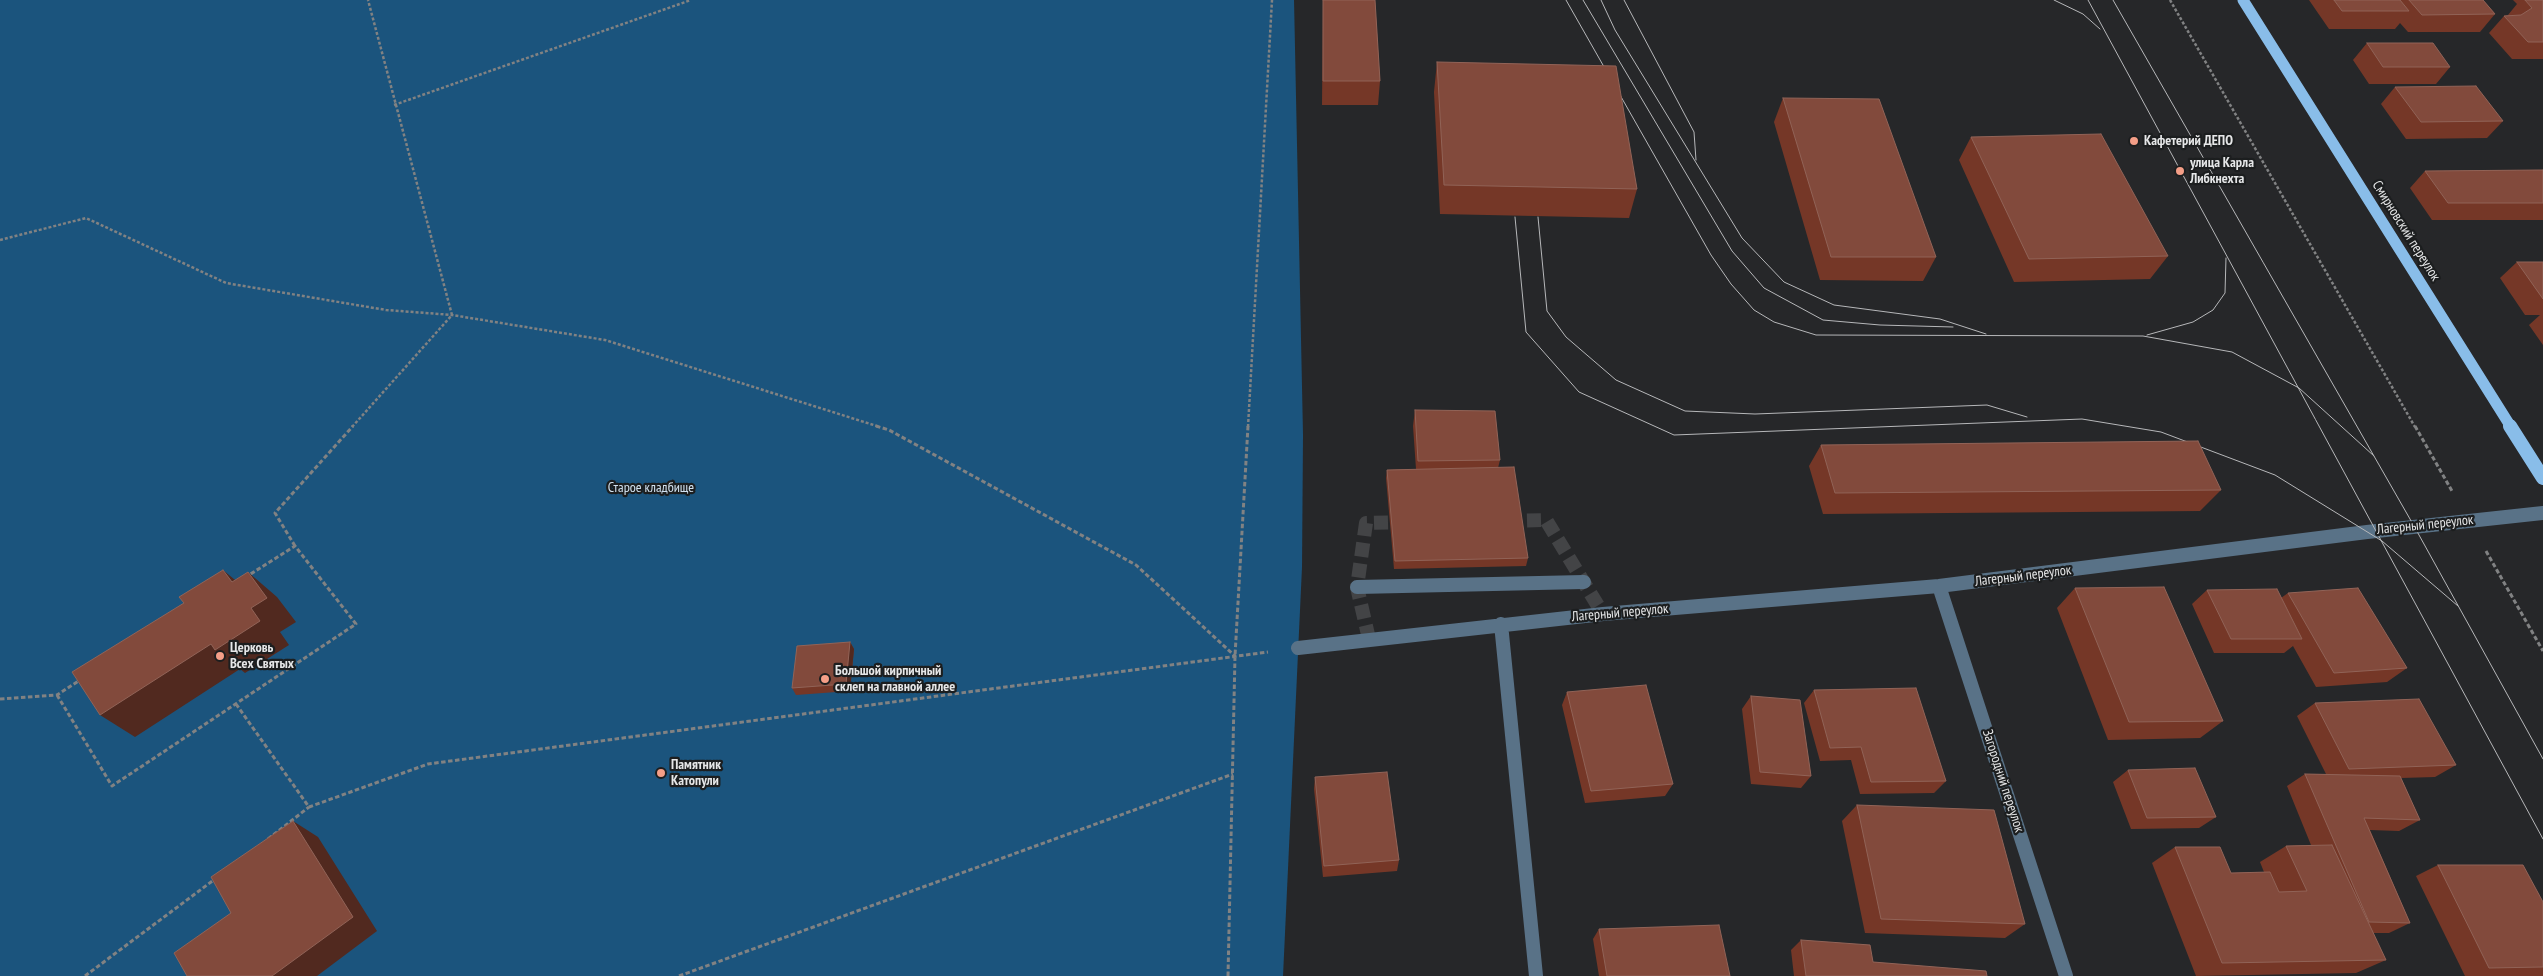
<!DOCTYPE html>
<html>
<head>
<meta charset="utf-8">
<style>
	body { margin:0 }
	canvas { display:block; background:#262729 }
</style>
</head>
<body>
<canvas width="2543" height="976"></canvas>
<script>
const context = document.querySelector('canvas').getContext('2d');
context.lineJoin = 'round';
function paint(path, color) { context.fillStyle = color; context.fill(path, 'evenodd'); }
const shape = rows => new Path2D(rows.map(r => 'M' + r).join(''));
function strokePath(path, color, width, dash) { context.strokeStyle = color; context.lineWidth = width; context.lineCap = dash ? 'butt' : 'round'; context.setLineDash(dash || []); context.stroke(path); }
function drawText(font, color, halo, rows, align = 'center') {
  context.font = font + ' "PT Sans Narrow",sans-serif'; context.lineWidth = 4.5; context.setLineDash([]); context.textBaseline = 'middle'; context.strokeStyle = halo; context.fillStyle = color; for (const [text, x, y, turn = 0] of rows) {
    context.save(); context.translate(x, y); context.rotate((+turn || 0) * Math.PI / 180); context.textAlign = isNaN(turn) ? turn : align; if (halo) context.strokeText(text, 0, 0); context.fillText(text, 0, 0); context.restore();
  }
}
paint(shape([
	[0,0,1294,0,1303,435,1302,567,1283,976,0,976]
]), '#1b547d');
strokePath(shape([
	[1506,521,1546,520,1603,614],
	[1369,639,1357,587,1366,523,1406,522]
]), '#434446', 14, [14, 7]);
strokePath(shape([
	[2170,0,2415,427],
	[394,105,691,0],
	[0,240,86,218,226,283,386,310,452,315,605,340,880,427],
	[352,427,452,315,368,0],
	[1248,427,1272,0]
]), '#818283', 2.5, [3, 2]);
strokePath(shape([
	[876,426,889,430,1136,565,1235,656],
	[2415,426,2452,491],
	[295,546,275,513,353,426],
	[2486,551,2543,651],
	[57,695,112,786,356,624,295,546,249,575],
	[0,699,57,695,80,680],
	[236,704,309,807,428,764,1268,652],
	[268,839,309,807],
	[85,976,215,879],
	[679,976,1233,774],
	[1228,976,1235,656,1248,426]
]), '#818283', 3, [4.5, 2.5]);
strokePath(shape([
	[1939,586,2066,976],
	[1357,587,1584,582],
	[1501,624,1536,976],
	[1298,648,1603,614,1939,586,2367,532,2543,513]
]), '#597287', 14);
strokePath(shape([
	[2243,0,2511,427]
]), '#89bde9', 11);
strokePath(shape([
	[2510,426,2543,478]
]), '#89bde9', 14);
strokePath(shape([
	[1566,0,1711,255,1731,284,1754,310,1774,322,1816,335,2143,336,2232,352,2299,388,2374,456],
	[1583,0,1732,251,1764,288,1823,320,1880,325,1953,327],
	[1601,0,1615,30,1742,238,1784,282,1834,305,1940,319,1986,334],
	[1624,0,1694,132,1696,160],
	[2054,0,2083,14,2100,29],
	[2088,0,2543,839],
	[2113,0,2414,526,2543,759],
	[1515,217,1526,332,1579,392,1674,435,2082,419,2161,432,2275,475,2382,541,2458,606],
	[1538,217,1547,311,1566,337,1616,380,1685,411,1755,414,1987,405,2027,417],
	[2147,335,2193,322,2213,310,2225,293,2226,258]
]), '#b6b7b9', 1);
paint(shape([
	[1323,0,1375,0,1380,81,1378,105,1322,105],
	[2309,0,2483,0,2495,14,2480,32,2408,32,2400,23,2395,29,2329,29],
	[2513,0,2543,0,2543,59,2512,59,2489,33,2504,16,2508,15,2517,4],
	[2367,43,2450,67,2436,84,2369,84,2353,60],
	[1437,62,1637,189,1629,218,1440,214,1434,92],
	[2395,87,2503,121,2487,138,2406,139,2381,104],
	[1783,98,1936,257,1923,281,1820,280,1774,122],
	[1971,137,2168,256,2150,279,2014,282,1959,160],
	[2543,170,2543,220,2432,220,2410,188,2425,171],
	[2517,262,2543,262,2543,345,2529,325,2540,315,2525,315,2500,278],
	[1415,410,1500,460,1498,468,1528,558,1526,566,1394,569,1386,478,1387,470,1416,469,1413,426],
	[1821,445,2221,490,2200,511,1823,514,1809,466],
	[2075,588,2223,721,2200,738,2108,740,2057,608],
	[2207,590,2281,598,2288,593,2407,668,2387,682,2316,687,2293,646,2284,653,2214,653,2192,604],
	[850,642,854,649,850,691,796,695,792,688],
	[1814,690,1946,781,1934,793,1860,794,1851,760,1820,761,1804,703],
	[1567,692,1673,784,1665,796,1585,803,1562,705],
	[1751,696,1811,776,1801,788,1751,784,1742,709],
	[2315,703,2456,765,2435,777,2401,778,2420,820,2399,831,2370,830,2410,923,2389,933,2373,933,2386,960,2356,973,2196,976,2152,863,2175,847,2231,873,2264,872,2260,862,2286,846,2311,845,2287,786,2305,774,2326,774,2297,716],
	[2128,770,2216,817,2199,828,2131,829,2113,782],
	[1315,777,1399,860,1397,871,1323,877,1314,789],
	[1857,805,2025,924,2005,938,1865,933,1842,821],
	[2438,865,2543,902,2543,976,2465,976,2416,876],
	[1599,929,1730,976,1599,976,1593,939],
	[1801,940,1873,962,1987,976,1794,976,1791,950]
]), '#753727');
paint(shape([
	[223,570,252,594,248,572,277,597,296,622,280,632,289,645,245,673,240,669,135,737,100,715,232,582],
	[850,642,854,649,850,691,846,684],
	[293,821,318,837,377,931,317,976,272,976]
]), '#51291f');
const building = shape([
	[1323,0,1375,0,1380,81,1323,81,1323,0],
	[2334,0,2400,0,2409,11,2342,11,2334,0],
	[2409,0,2483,0,2495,14,2422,15,2409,0],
	[2525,0,2543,0,2543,42,2528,42,2504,16,2521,15,2532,8,2525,0],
	[2367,43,2433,43,2450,67,2383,67,2367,43],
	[1437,62,1616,66,1637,189,1444,185,1437,62],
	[2476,86,2503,121,2421,122,2395,87,2476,86],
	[1783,98,1879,99,1936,257,1831,257,1783,98],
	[2101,134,2168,256,2029,259,1971,137,2101,134],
	[2543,170,2543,203,2448,203,2425,171,2543,170],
	[2517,262,2543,262,2543,299,2517,262],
	[1415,410,1495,411,1500,460,1418,461,1415,410],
	[2198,441,2221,490,1835,493,1821,445,2198,441],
	[1514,467,1528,558,1395,561,1387,470,1514,467],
	[223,570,232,582,248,572,267,598,251,608,260,621,215,650,211,644,100,715,72,672,184,603,179,597,223,570],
	[2164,587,2223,721,2129,722,2075,588,2164,587],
	[2358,588,2407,668,2334,673,2288,593,2358,588],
	[2277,589,2302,639,2231,639,2207,590,2277,589],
	[850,642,846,684,792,688,797,646,850,642],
	[1646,685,1673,784,1591,791,1567,692,1646,685],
	[1916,688,1946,781,1871,782,1861,747,1830,748,1814,690,1916,688],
	[1751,696,1800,700,1811,776,1760,772,1751,696],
	[2419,699,2456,765,2349,769,2315,703,2419,699],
	[2195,768,2216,817,2147,818,2128,770,2195,768],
	[1387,772,1399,860,1324,866,1315,777,1387,772],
	[2305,774,2400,776,2420,820,2364,818,2410,923,2369,922,2305,774],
	[1857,805,1994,810,2025,924,1881,919,1857,805],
	[293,821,353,917,272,976,187,976,174,953,231,913,211,877,293,821],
	[2332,845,2386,960,2222,963,2175,847,2220,847,2231,873,2270,872,2279,892,2307,891,2286,846,2332,845],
	[2438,865,2523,865,2543,902,2543,967,2489,968,2438,865],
	[1719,925,1730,976,1607,976,1599,929,1719,925],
	[1801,940,1870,945,1873,962,1986,971,1987,976,1806,976,1801,940]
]);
paint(building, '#824a3c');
strokePath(building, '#916357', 1);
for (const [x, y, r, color] of [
	[2134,141,5,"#f49e87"],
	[2180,171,5,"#f49e87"],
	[220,656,5,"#f49e87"],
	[825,679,5,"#f49e87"],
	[661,773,5,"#f49e87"]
]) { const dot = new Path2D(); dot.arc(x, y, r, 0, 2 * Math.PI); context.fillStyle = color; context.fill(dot); strokePath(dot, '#1c1e1f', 2); }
drawText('bold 14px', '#e6e7e8', '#1c1e1f', [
	["Кафетерий ДЕПО",2144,141],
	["улица Карла",2190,163],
	["Либкнехта",2190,179],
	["Церковь",230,648],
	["Всех Святых",230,664],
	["Большой кирпичный",835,671],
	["склеп на главной аллее",835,687],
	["Памятник",671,765],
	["Катопули",671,781]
], 'left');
drawText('14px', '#e6e7e8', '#1c1e1f', [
	["Смирновский переулок",2406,231,58],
	["Лагерный переулок",2425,525,-6],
	["Лагерный переулок",2023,576,-7],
	["Лагерный переулок",1620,613,-5],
	["Загородний переулок",2003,781,72]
]);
drawText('14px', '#d2e2f0', '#1c1e1f', [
	["Старое кладбище",651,488]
]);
</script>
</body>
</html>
